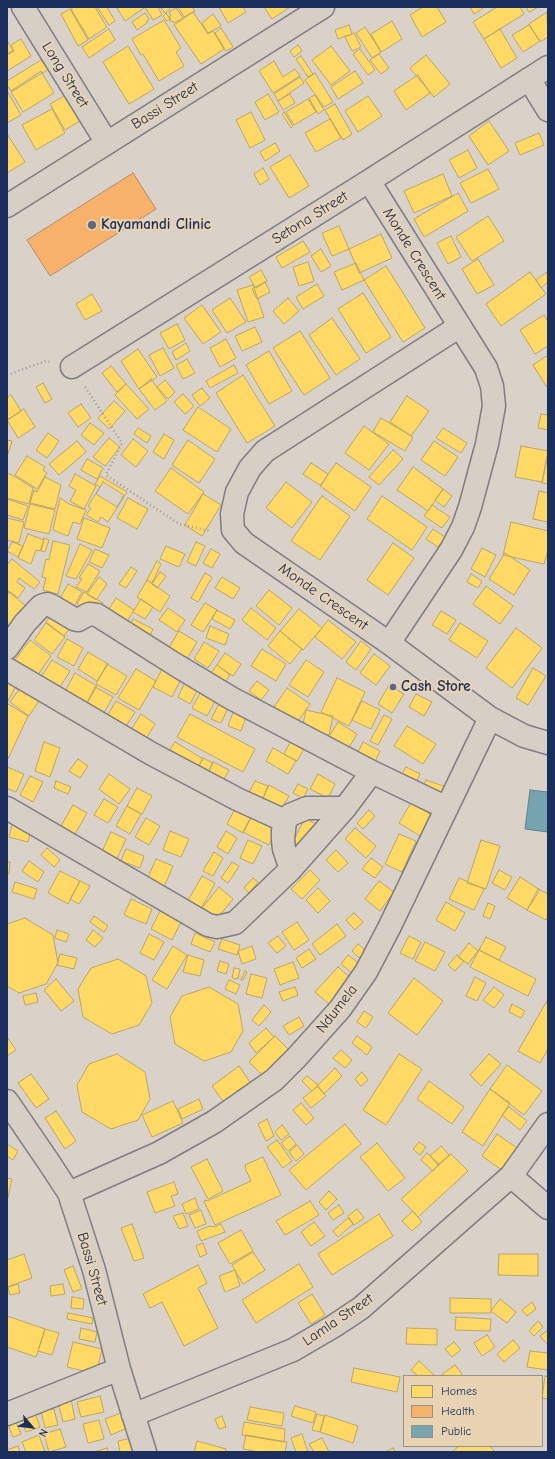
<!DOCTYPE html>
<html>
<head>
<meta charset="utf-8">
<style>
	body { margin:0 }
	#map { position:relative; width:555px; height:1459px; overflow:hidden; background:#dad1c8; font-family:"Comic Neue",sans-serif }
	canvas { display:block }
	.frame { position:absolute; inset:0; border:8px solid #1b2f5e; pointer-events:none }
	.legend { position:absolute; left:403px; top:1375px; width:140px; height:72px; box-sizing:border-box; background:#e8d3b2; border:1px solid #969190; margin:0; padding:5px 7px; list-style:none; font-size:12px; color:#1b2f5e }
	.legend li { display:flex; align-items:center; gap:8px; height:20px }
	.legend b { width:20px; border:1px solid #969190 }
	.north { position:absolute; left:12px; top:1407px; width:40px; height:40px; -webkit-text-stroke:3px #e8d3b2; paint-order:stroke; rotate:118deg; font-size:11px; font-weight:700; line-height:16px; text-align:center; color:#1b2f5e }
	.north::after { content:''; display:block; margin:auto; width:14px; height:18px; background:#1b2f5e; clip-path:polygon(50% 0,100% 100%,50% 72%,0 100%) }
</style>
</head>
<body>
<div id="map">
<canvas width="555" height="1459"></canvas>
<div class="frame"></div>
<ul class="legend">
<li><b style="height:11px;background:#ffd966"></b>Homes</li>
<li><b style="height:11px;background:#f6b26b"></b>Health</li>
<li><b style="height:11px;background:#76a5af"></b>Public</li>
</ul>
<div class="north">N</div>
</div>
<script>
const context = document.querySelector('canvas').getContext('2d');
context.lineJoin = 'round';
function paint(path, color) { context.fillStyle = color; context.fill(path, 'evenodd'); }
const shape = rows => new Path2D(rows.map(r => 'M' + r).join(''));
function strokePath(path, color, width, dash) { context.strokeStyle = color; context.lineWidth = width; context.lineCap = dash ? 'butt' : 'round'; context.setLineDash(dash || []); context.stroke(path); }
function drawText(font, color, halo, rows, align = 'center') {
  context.font = font + ' "Comic Neue",sans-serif'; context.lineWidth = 4; context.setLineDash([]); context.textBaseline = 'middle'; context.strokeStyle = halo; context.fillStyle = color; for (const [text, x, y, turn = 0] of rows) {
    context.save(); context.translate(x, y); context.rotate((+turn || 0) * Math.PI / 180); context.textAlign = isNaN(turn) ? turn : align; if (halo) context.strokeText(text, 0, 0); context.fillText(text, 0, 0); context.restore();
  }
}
const homes = shape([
	[74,7,95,7,107,27,89,39,71,9,74,7],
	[97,7,107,7,115,21,109,25,97,7],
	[118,7,144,7,144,8,125,21,117,8,118,7],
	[145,7,158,7,162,15,153,20,145,7],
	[168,7,170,9,165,13,161,8,168,7],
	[178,7,192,7,195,11,184,17,178,7],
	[219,7,243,7,246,12,228,23,219,7],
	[264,7,290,7,272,19,264,7],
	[423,7,437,7,446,22,422,37,410,15,423,7],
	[470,7,485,7,474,14,470,7],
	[497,7,520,7,524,14,484,39,473,22,497,7],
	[526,7,538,7,529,12,526,7],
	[176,8,183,18,174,23,173,21,171,22,170,20,171,19,169,17,171,16,169,12,176,8],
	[70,9,88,40,78,46,61,14,70,9],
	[193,12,208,34,213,31,224,49,201,64,174,25,193,12],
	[547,12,548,37,540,42,529,24,547,12],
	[145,13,149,19,148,19,148,21,146,22,147,23,137,30,132,22,145,13],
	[166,13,170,19,167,21,163,16,166,13],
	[213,14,221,26,208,33,202,23,213,14],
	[164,20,181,48,176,52,184,66,159,81,143,54,141,55,132,39,164,20],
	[392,21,402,39,381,52,371,34,392,21],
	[349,25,352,34,338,39,335,30,349,25],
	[529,25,540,41,523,52,512,35,529,25],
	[365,27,381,52,372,58,356,33,365,27],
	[221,28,233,47,226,51,215,33,221,28],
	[109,29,115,40,89,58,82,47,109,29],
	[500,29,517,58,501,68,484,39,500,29],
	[354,33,361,47,352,51,345,37,354,33],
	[21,39,31,56,7,71,7,55,14,51,11,45,21,39],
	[7,41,13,50,7,54,7,41],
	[298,45,302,51,294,57,290,51,298,45],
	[128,46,154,89,129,104,103,62,128,46],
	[331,46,350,71,331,85,312,60,331,46],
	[360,49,375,70,368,75,353,54,360,49],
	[379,54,389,68,381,74,370,60,379,54],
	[426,55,450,84,434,97,410,68,426,55],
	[301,56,313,74,308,77,296,59,301,56],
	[41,60,48,70,42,73,41,71,11,91,7,85,7,81,41,60],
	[274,61,283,77,295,69,300,76,273,93,259,71,274,61],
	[355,71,363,83,338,99,331,87,355,71],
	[42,73,54,93,23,112,11,92,42,73],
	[315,73,333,102,324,107,305,80,315,73],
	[418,75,430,93,406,110,394,91,418,75],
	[300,77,304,83,278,101,274,94,300,77],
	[7,91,21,115,7,123,7,91],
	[268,94,279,112,265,120,255,102,268,94],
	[290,94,295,103,283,110,278,101,290,94],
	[66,95,80,121,65,130,50,104,66,95],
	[315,95,324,110,318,114,309,98,315,95],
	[368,96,382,116,358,132,345,111,368,96],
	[308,99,316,112,294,125,286,112,308,99],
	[335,104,352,134,343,140,325,110,335,104],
	[52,109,65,133,36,150,22,125,52,109],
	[251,112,265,140,250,148,236,120,251,112],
	[284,112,293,126,291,128,282,114,284,112],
	[330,119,341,138,316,152,305,133,330,119],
	[489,121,509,151,488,165,469,136,489,121],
	[539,133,544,145,520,155,515,143,539,133],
	[7,134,25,162,7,173,7,134],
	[275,143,280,151,265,161,260,152,275,143],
	[468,150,477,168,459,178,449,160,468,150],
	[290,155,309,186,289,198,270,167,290,155],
	[263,168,269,179,260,185,254,174,263,168],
	[488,169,499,189,471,203,460,183,488,169],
	[443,174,452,196,414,213,404,191,443,174],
	[458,193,468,211,424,237,414,219,458,193],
	[488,216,504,241,472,261,456,237,488,216],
	[339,226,349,249,332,256,322,233,339,226],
	[381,234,392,258,359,273,349,249,381,234],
	[451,236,461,257,448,264,437,243,451,236],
	[303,241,310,252,282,268,276,257,303,241],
	[321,249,331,266,321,272,311,256,321,249],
	[478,259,494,285,477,294,462,269,478,259],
	[308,262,314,281,299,286,293,267,308,262],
	[356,263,364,280,342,290,334,272,356,263],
	[386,266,425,328,403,342,364,280,386,266],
	[261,270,267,281,256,288,249,277,261,270],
	[530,272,546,294,501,326,486,304,530,272],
	[547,272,548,282,541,288,536,280,547,272],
	[265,282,270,292,257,299,252,289,265,282],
	[317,284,324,296,303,309,296,297,317,284],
	[253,285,264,317,248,322,237,290,253,285],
	[363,293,391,337,366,353,338,309,363,293],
	[92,294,102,311,85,320,76,304,92,294],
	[230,298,246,322,227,333,212,310,230,298],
	[288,298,299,311,284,324,273,311,288,298],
	[202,305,221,332,203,344,184,318,202,305],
	[544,315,548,322,548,346,535,354,520,330,544,315],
	[332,318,360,359,336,375,309,335,332,318],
	[177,324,185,340,169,349,160,333,177,324],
	[255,327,262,342,242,351,235,336,255,327],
	[300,331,330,378,304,395,273,348,300,331],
	[226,339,236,358,220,367,210,348,226,339],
	[186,343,190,351,176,360,172,352,186,343],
	[163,348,174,368,160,376,149,355,163,348],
	[138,349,157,377,139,389,121,361,138,349],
	[269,351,292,391,269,404,246,365,269,351],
	[548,355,548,385,546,386,533,365,548,355],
	[187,359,195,373,183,379,176,365,187,359],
	[234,365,238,373,210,388,206,381,234,365],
	[111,366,126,384,117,392,102,373,111,366],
	[243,375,275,426,247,443,216,393,243,375],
	[151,379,167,401,155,410,139,389,151,379],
	[165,380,175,392,168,399,157,387,165,380],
	[43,383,52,399,45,403,36,387,43,383],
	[126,384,149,409,137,419,115,395,126,384],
	[202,388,210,398,200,406,192,395,202,388],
	[183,394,194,406,185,414,174,402,183,394],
	[11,395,21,411,9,419,7,417,7,398,11,395],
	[407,396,429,411,411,436,390,422,407,396],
	[114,401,125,411,109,429,98,418,114,401],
	[81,404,91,418,78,427,68,413,81,404],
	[198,407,231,429,217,452,183,430,198,407],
	[24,409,35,427,18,438,7,420,24,409],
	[541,414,548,415,548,430,538,428,541,414],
	[381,418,413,437,405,451,373,432,381,418],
	[90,423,104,433,94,445,81,435,90,423],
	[364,426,389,444,369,470,345,453,364,426],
	[138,428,151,436,147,443,134,434,138,428],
	[443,428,467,443,461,453,436,438,443,428],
	[48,433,59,441,47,458,36,450,48,433],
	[164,434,174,440,164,459,153,452,164,434],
	[109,438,120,447,105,466,93,457,109,438],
	[133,439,148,451,136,467,121,455,133,439],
	[7,440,12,441,7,457,7,440],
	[188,440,215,459,199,483,172,465,188,440],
	[77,441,86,452,59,475,49,464,77,441],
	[434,441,458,457,445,476,421,460,434,441],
	[521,446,548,451,542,482,515,477,521,446],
	[393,450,403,459,379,485,369,477,393,450],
	[548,455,548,484,542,483,548,455],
	[27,456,45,467,43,470,47,473,37,489,15,475,27,456],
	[87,459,103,468,97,479,81,470,87,459],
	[311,463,328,474,321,486,303,474,311,463],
	[336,463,371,487,355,511,320,486,336,463],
	[413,467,443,489,428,511,397,490,413,467],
	[171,468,204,492,188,514,155,491,171,468],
	[7,473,14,476,33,488,29,504,7,498,7,473],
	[75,474,96,486,84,509,70,501,76,490,69,486,75,474],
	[100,476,127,492,108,522,101,517,98,522,86,515,91,508,88,506,100,487,95,484,100,476],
	[45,477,61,485,55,509,30,503,34,490,37,492,45,477],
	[103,482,124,495,117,507,96,494,103,482],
	[286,482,312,502,292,528,266,508,286,482],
	[443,489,452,496,444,507,435,500,443,489],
	[539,491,548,493,548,522,533,519,539,491],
	[203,494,221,505,202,536,185,525,203,494],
	[322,496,350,516,320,560,291,541,322,496],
	[382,496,427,527,412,550,367,519,382,496],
	[60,498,69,504,86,510,80,524,73,522,68,536,53,530,60,498],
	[128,498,148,509,137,529,117,518,128,498],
	[7,499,28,506,23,520,7,515,7,499],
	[30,504,55,510,49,534,24,528,30,504],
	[432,505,450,517,442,528,424,516,432,505],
	[7,518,24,522,19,543,7,540,7,518],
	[84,518,110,528,102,548,77,539,84,518],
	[511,522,548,531,548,550,544,564,503,555,511,522],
	[433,529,445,537,438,547,426,539,433,529],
	[28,534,44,540,40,551,36,550,31,564,18,558,28,534],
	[44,538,49,540,45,552,41,551,44,538],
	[53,541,70,545,58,594,43,590,46,578,42,577,46,559,49,560,53,541],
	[12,542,23,546,18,557,7,551,12,542],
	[196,542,205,546,196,566,187,562,196,542],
	[393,543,414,558,388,595,367,580,393,543],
	[80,544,92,550,76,579,66,576,80,544],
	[166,546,185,554,179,567,160,559,166,546],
	[482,548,496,555,485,577,471,569,482,548],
	[95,549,109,555,102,568,89,562,95,549],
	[211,549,220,554,212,568,203,563,211,549],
	[505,553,530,570,514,595,489,579,505,553],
	[12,559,40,582,34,589,19,578,17,582,25,588,18,598,7,590,7,565,12,559],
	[157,561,161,564,152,583,147,580,157,561],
	[88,564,100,571,87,592,76,587,82,579,79,578,88,564],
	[131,567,137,571,126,588,119,584,131,567],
	[160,572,166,576,157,588,152,584,160,572],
	[205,573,212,577,198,602,191,598,205,573],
	[471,574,482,581,478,588,467,582,471,574],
	[99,577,107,584,96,600,87,594,99,577],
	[222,577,240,588,233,599,215,588,222,577],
	[147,580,170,596,160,612,137,597,147,580],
	[68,584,82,592,72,610,58,602,68,584],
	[486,586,513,606,500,624,473,604,486,586],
	[269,590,292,608,279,625,256,606,269,590],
	[9,592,32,611,15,632,7,625,7,595,9,592],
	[84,592,103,603,97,615,77,604,84,592],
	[116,598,134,610,119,635,100,623,116,598],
	[141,599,153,607,145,619,133,612,141,599],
	[205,603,217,610,203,632,191,625,205,603],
	[168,608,185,620,177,632,159,620,168,608],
	[251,608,276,628,267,640,242,620,251,608],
	[299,609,322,628,303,650,280,631,299,609],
	[217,610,235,620,230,629,212,619,217,610],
	[54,611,73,624,64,636,46,622,54,611],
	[441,611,456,620,447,634,432,625,441,611],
	[133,619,153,629,147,642,127,632,133,619],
	[328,620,356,642,342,659,315,637,328,620],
	[46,623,65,637,52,654,34,640,46,623],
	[460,623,488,641,477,658,449,640,460,623],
	[210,626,229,634,225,645,206,638,210,626],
	[516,628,542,648,512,688,486,668,516,628],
	[179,631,197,642,181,669,163,657,179,631],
	[280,631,302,649,290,664,268,646,280,631],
	[67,639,83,648,74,666,57,657,67,639],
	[30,640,51,656,37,676,15,660,30,640],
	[361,641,371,649,356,670,346,662,361,641],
	[204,642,219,651,208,668,194,659,204,642],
	[262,649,286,664,276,681,251,666,262,649],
	[88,652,108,664,97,681,78,669,88,652],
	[225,653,241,664,233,676,217,665,225,653],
	[374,654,390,666,376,685,360,673,374,654],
	[52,660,70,671,57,692,39,680,52,660],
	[306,660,324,672,308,697,289,685,306,660],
	[107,664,127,676,116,695,96,684,107,664],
	[217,665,230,675,222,687,208,677,217,665],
	[163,667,182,677,172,697,153,687,163,667],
	[533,668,546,676,528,705,516,698,533,668],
	[136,669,156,681,139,710,118,698,136,669],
	[75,673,97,686,86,705,64,693,75,673],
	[7,676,18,682,8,701,7,700,7,676],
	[187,678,200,685,190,704,178,697,187,678],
	[337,678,365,692,349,726,321,712,337,678],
	[257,681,269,690,261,700,249,691,257,681],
	[389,685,404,694,392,713,378,704,389,685],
	[204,686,219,694,207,716,192,708,204,686],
	[21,687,39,701,29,716,10,702,21,687],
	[95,687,113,697,102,716,85,707,95,687],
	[287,688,310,704,295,726,272,710,287,688],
	[416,694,432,702,424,716,409,707,416,694],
	[116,701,135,712,123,731,105,720,116,701],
	[362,701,380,710,371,729,352,720,362,701],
	[220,702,229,706,221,723,211,719,220,702],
	[8,704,28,716,8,759,7,759,7,707,8,704],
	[234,710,247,714,241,731,228,726,234,710],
	[306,710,333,716,329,735,302,729,306,710],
	[141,714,155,724,144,742,129,733,141,714],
	[190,714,255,749,243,772,177,737,190,714],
	[384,715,392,719,378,745,370,741,384,715],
	[338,722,357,734,346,752,327,740,338,722],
	[407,726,436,744,423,764,394,746,407,726],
	[293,737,306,745,297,761,284,754,293,737],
	[44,742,60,748,50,777,35,771,44,742],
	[175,742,203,759,197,768,169,751,175,742],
	[363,742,380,751,373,766,355,758,363,742],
	[273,748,296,761,288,774,266,761,273,748],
	[203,758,213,763,206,777,196,772,203,758],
	[78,759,88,766,80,778,69,771,78,759],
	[213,762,229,770,222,783,207,774,213,762],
	[7,767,24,774,16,792,7,788,7,767],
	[406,767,420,774,414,787,399,780,406,767],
	[109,774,130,789,119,804,99,789,109,774],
	[318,774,335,784,328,798,310,789,318,774],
	[30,776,43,782,33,802,20,795,30,776],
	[426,780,446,787,442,800,421,792,426,780],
	[56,781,71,787,68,794,54,788,56,781],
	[255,781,268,786,262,801,248,795,255,781],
	[298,784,308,789,303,798,293,793,298,784],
	[269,785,289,796,281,810,262,800,269,785],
	[137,788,152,796,142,814,127,806,137,788],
	[104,799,118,807,108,823,94,815,104,799],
	[411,803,432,815,420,836,399,823,411,803],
	[73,805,87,813,75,834,61,826,73,805],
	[127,806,141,814,130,834,116,826,127,806],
	[236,807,252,816,243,833,227,824,236,807],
	[369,810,375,816,363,829,357,823,369,810],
	[253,813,279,826,269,845,243,832,253,813],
	[146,818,160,826,149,845,135,837,146,818],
	[305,818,317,825,305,848,293,842,305,818],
	[14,819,33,825,28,842,9,837,14,819],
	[355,828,376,846,366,858,345,839,355,828],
	[170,831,189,839,181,857,163,850,170,831],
	[226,831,237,838,228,854,217,847,226,831],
	[111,832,126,839,115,863,100,856,111,832],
	[399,834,416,841,402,872,385,864,399,834],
	[248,840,262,846,253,864,240,858,248,840],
	[481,840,500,846,486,889,467,883,481,840],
	[47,848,60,860,54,867,41,855,47,848],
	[126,849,144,856,140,868,121,861,126,849],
	[336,850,348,863,338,872,326,860,336,850],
	[214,852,223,858,213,876,203,871,214,852],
	[371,858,383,867,375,878,362,869,371,858],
	[156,859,173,866,164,887,147,880,156,859],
	[29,861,44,872,38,882,22,871,29,861],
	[7,862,10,862,9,874,7,874,7,862],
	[232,862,239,866,228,883,221,878,232,862],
	[310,870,320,880,302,899,291,889,310,870],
	[499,870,512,877,505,890,492,883,499,870],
	[60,871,80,881,68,904,48,893,60,871],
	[202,876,215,883,200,911,186,904,202,876],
	[520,877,540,890,527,910,507,898,520,877],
	[253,878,258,882,249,893,244,888,253,878],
	[459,878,484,889,474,910,449,899,459,878],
	[80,881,90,886,79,904,70,899,80,881],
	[379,881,394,892,380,911,365,899,379,881],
	[15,882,37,889,34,899,12,892,15,882],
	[219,887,233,899,216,920,202,908,219,887],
	[318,888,330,901,318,913,306,900,318,888],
	[538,889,548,894,548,916,546,920,527,910,538,889],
	[131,899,152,909,146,924,124,915,131,899],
	[446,902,465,913,455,931,436,920,446,902],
	[488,903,495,906,490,919,483,916,488,903],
	[160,911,181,922,172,940,151,929,160,911],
	[354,913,363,922,355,930,346,920,354,913],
	[94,916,108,926,104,932,90,922,94,916],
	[25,918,53,935,58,963,46,984,19,993,7,986,7,924,25,918],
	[297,922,309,940,294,950,282,932,297,922],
	[337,924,346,936,320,955,312,944,337,924],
	[57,930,69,934,66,942,55,938,57,930],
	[93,930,103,938,95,947,86,940,93,930],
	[195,933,215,942,210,952,191,944,195,933],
	[149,934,164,942,154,960,140,953,149,934],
	[278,936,286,946,277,953,268,943,278,936],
	[409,936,421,942,413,959,400,953,409,936],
	[486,937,506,947,499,960,479,950,486,937],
	[222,939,240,945,237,955,218,949,222,939],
	[425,942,445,952,435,971,415,961,425,942],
	[469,943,478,951,468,964,458,957,469,943],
	[358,944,366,951,359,958,352,951,358,944],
	[173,946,187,955,167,989,152,980,173,946],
	[252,946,256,959,242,964,238,951,252,946],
	[309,949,316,959,302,968,296,958,309,949],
	[479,950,536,979,528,996,470,967,479,950],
	[60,954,77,958,74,969,57,965,60,954],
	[188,955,204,960,200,976,183,972,188,955],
	[348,955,362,966,355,975,341,964,348,955],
	[457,955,464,961,455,971,448,965,457,955],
	[118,959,146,976,152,1003,139,1025,112,1034,83,1017,78,989,91,968,118,959],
	[220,961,229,964,226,974,217,971,220,961],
	[293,962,299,978,280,985,274,969,293,962],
	[338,967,352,979,330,1005,315,992,338,967],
	[234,968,240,969,238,979,232,978,234,968],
	[245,971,247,972,243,980,241,980,245,971],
	[251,974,267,978,262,998,246,994,251,974],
	[475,977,486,983,477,1001,466,996,475,977],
	[414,978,443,1001,417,1035,388,1013,414,978],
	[56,979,74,1001,61,1011,44,990,56,979],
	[229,980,240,985,236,994,225,989,229,980],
	[209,987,238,1004,243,1031,231,1052,204,1061,175,1044,170,1017,182,996,209,987],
	[295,987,298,995,283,1001,279,992,295,987],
	[494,987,504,995,494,1008,483,1000,494,987],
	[36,993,38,1002,25,1005,23,996,36,993],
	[548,999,548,1049,540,1063,518,1051,548,999],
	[512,1004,525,1011,521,1018,509,1012,512,1004],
	[264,1005,271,1012,259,1026,252,1020,264,1005],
	[364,1011,373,1017,366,1028,357,1022,364,1011],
	[299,1017,304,1026,289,1035,283,1026,299,1017],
	[266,1028,274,1037,256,1053,249,1043,266,1028],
	[275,1036,293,1054,267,1080,249,1062,275,1036],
	[357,1036,372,1047,367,1055,352,1043,357,1036],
	[7,1037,16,1050,7,1056,7,1037],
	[341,1050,352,1060,345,1068,333,1058,341,1050],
	[117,1054,145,1072,150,1099,138,1120,111,1129,82,1112,77,1085,89,1064,117,1054],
	[399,1054,422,1069,386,1125,363,1110,399,1054],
	[489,1054,501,1064,481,1086,470,1075,489,1054],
	[507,1065,542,1091,524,1115,490,1089,507,1065],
	[239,1066,252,1085,225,1104,212,1086,239,1066],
	[335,1068,342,1076,324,1094,317,1086,335,1068],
	[362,1072,368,1080,361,1086,355,1079,362,1072],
	[31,1074,49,1099,36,1108,18,1083,31,1074],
	[307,1076,318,1085,312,1091,302,1081,307,1076],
	[429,1081,464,1107,452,1124,417,1099,429,1081],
	[318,1086,326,1096,311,1108,303,1098,318,1086],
	[490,1089,510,1103,483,1146,462,1132,490,1089],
	[199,1099,203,1109,182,1119,178,1109,199,1099],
	[173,1101,183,1123,152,1137,142,1115,173,1101],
	[301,1103,314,1118,306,1125,293,1110,301,1103],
	[509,1107,527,1121,520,1130,502,1115,509,1107],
	[56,1111,76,1141,65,1149,45,1118,56,1111],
	[267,1119,274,1136,266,1141,258,1124,267,1119],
	[345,1124,361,1144,306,1190,289,1170,345,1124],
	[282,1125,289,1134,281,1140,275,1132,282,1125],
	[497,1134,517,1148,502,1170,482,1156,497,1134],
	[290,1136,296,1144,288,1151,281,1143,290,1136],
	[277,1140,292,1161,283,1168,267,1147,277,1140],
	[419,1142,426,1147,420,1155,413,1149,419,1142],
	[377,1143,405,1178,388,1191,360,1157,377,1143],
	[7,1144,18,1151,13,1160,7,1156,7,1144],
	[297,1145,304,1154,296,1161,289,1152,297,1145],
	[441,1146,449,1155,438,1165,430,1156,441,1146],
	[427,1153,439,1164,433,1171,421,1160,427,1153],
	[451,1154,468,1171,418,1217,401,1199,451,1154],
	[263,1157,281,1195,215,1225,204,1201,206,1200,207,1201,251,1181,245,1168,246,1167,245,1165,263,1157],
	[207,1159,223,1191,208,1199,191,1167,207,1159],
	[7,1178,12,1179,7,1202,7,1178],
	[174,1182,178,1194,171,1196,175,1206,155,1213,147,1192,174,1182],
	[329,1191,337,1199,326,1210,319,1202,329,1191],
	[195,1198,199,1209,186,1214,182,1204,195,1198],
	[310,1201,319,1215,285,1235,276,1221,310,1201],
	[339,1205,344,1213,333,1220,328,1213,339,1205],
	[357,1209,364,1218,354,1225,348,1216,357,1209],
	[201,1210,206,1224,195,1228,189,1215,201,1210],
	[413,1211,422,1222,412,1231,402,1221,413,1211],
	[183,1213,188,1226,179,1229,173,1216,183,1213],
	[379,1214,393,1236,332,1275,318,1254,379,1214],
	[348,1218,353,1224,338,1237,333,1231,348,1218],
	[314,1222,325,1236,311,1246,301,1232,314,1222],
	[132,1224,144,1258,134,1261,121,1228,132,1224],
	[221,1224,225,1232,201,1241,197,1231,210,1226,215,1227,221,1224],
	[241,1230,253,1251,230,1264,218,1243,241,1230],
	[203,1243,207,1254,200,1257,196,1246,203,1243],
	[253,1252,265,1270,243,1284,232,1265,253,1252],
	[24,1254,32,1278,7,1287,7,1260,24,1254],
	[499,1254,538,1254,538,1276,498,1275,499,1254],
	[299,1264,313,1287,256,1323,242,1300,299,1264],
	[198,1265,207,1283,198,1288,218,1328,184,1346,162,1302,150,1308,143,1294,198,1265],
	[73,1266,82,1289,73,1292,64,1270,73,1266],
	[235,1270,240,1286,225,1292,219,1276,235,1270],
	[18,1284,20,1293,10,1295,8,1287,18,1284],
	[63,1284,65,1294,51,1296,50,1286,63,1284],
	[312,1294,325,1315,311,1324,298,1303,312,1294],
	[72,1297,84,1299,83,1309,71,1308,72,1297],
	[450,1298,491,1299,491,1313,450,1313,450,1298],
	[500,1299,516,1312,507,1323,491,1311,500,1299],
	[532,1302,536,1309,527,1316,522,1310,532,1302],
	[68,1313,93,1318,92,1324,67,1319,68,1313],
	[7,1316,45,1329,36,1357,7,1347,7,1316],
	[456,1317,491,1319,490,1331,455,1330,456,1317],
	[538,1321,543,1327,534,1336,529,1331,538,1321],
	[81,1328,97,1332,95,1342,79,1339,81,1328],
	[407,1328,437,1329,437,1345,406,1344,407,1328],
	[45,1329,59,1333,52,1355,38,1351,45,1329],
	[547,1331,548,1332,548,1345,540,1336,547,1331],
	[487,1335,495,1347,482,1356,474,1343,487,1335],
	[513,1340,520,1348,504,1362,497,1354,513,1340],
	[73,1342,102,1349,96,1374,67,1367,73,1342],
	[454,1342,461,1350,452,1357,445,1349,454,1342],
	[530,1351,548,1353,548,1370,527,1367,530,1351],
	[419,1361,434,1375,433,1376,418,1376,411,1370,419,1361],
	[455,1365,462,1374,460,1376,440,1376,455,1365],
	[354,1368,400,1377,397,1392,351,1382,354,1368],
	[545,1376,548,1377,548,1399,542,1398,545,1376],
	[100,1396,104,1412,81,1417,77,1402,100,1396],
	[71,1399,75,1419,63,1422,58,1402,71,1399],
	[295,1406,316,1412,313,1423,291,1416,295,1406],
	[250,1407,284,1413,282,1426,247,1420,250,1407],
	[54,1409,58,1425,45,1428,41,1411,54,1409],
	[34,1410,40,1427,26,1432,20,1415,34,1410],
	[124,1412,130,1427,111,1435,105,1419,124,1412],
	[317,1414,324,1416,320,1432,312,1430,317,1414],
	[325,1415,358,1426,353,1443,320,1432,325,1415],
	[222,1416,226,1427,219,1429,215,1419,222,1416],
	[15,1419,21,1434,13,1437,7,1422,15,1419],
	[99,1420,104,1439,88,1443,83,1424,99,1420],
	[244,1422,285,1429,284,1442,242,1435,244,1422],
	[60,1429,66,1447,49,1452,44,1434,60,1429],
	[302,1434,308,1452,296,1452,291,1438,302,1434],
	[39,1435,45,1452,26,1452,22,1442,39,1435],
	[246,1435,287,1442,285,1452,260,1452,243,1449,246,1435],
	[132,1438,134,1452,120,1452,118,1441,132,1438],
	[322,1438,329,1452,314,1452,309,1444,322,1438],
	[197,1441,226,1449,225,1452,194,1452,197,1441],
	[18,1446,20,1452,7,1452,7,1450,18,1446],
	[459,1446,490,1446,495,1452,452,1452,459,1446],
	[107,1448,108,1452,94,1452,107,1448],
	[393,1448,395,1452,385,1452,393,1448]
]);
paint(homes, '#ffd966');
strokePath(homes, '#bba664', 1);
const health = shape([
	[133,173,156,209,50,276,27,240,133,173]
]);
paint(health, '#f6b26b');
strokePath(health, '#b48b67', 1);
const public = shape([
	[530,790,548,792,548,832,525,829,530,790]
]);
paint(public, '#76a5af');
strokePath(public, '#5b8297', 1);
const minor = shape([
	[23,7,107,143],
	[529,79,548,110],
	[369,181,486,368,492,386,494,406,487,444,470,507,463,527,451,550,389,643],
	[7,206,323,7],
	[460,326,265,451,250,468,237,492,232,514,233,530,244,543,389,643,490,718,524,736,548,743],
	[72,367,369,181,548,67],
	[7,648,25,623,41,606,47,604,52,606,74,619,78,620,89,614,97,615,176,665,231,698,372,772,447,808],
	[7,669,152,754,237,799,285,821,290,815,307,808,345,808],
	[7,808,208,925,217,927,235,923,291,869,345,808,372,772],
	[283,840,285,821,283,831,283,840,284,849,291,869],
	[7,1101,48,1161,69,1193,94,1270,119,1369,145,1452],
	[511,1176,548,1208],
	[69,1193,159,1153,214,1122,274,1080,297,1057,340,1009,366,972,389,928,490,718],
	[7,1414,119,1369],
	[133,1415,293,1350,334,1326,361,1308,511,1176,548,1124]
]);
strokePath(minor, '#7d7d82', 25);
strokePath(shape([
	[7,375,46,361,50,362],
	[85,387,122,443,106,475,179,524,210,531]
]), '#9e9b9a', 2.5, [1, 3]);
strokePath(minor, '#d7cfc5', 22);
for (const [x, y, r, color] of [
	[92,225,5,"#5e6883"],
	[393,687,4,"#5e6883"]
]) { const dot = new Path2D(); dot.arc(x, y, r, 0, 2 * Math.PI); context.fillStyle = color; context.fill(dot); strokePath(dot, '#e8d3b2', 1.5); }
drawText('15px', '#1b2f5e', '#e8d3b2', [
	["Long Street",65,75,58],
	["Bassi Street",165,106,-32],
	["Setona Street",310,218,-32],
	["Monde Crescent",414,254,58],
	["Monde Crescent",323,597,35],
	["Ndumela",337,1009,-52],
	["Bassi Street",92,1269,74],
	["Lamla Street",338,1320,-34]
]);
drawText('bold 15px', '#1b2f5e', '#e8d3b2', [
	["Kayamandi Clinic",101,225],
	["Cash Store",401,687]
], 'left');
</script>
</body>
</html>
